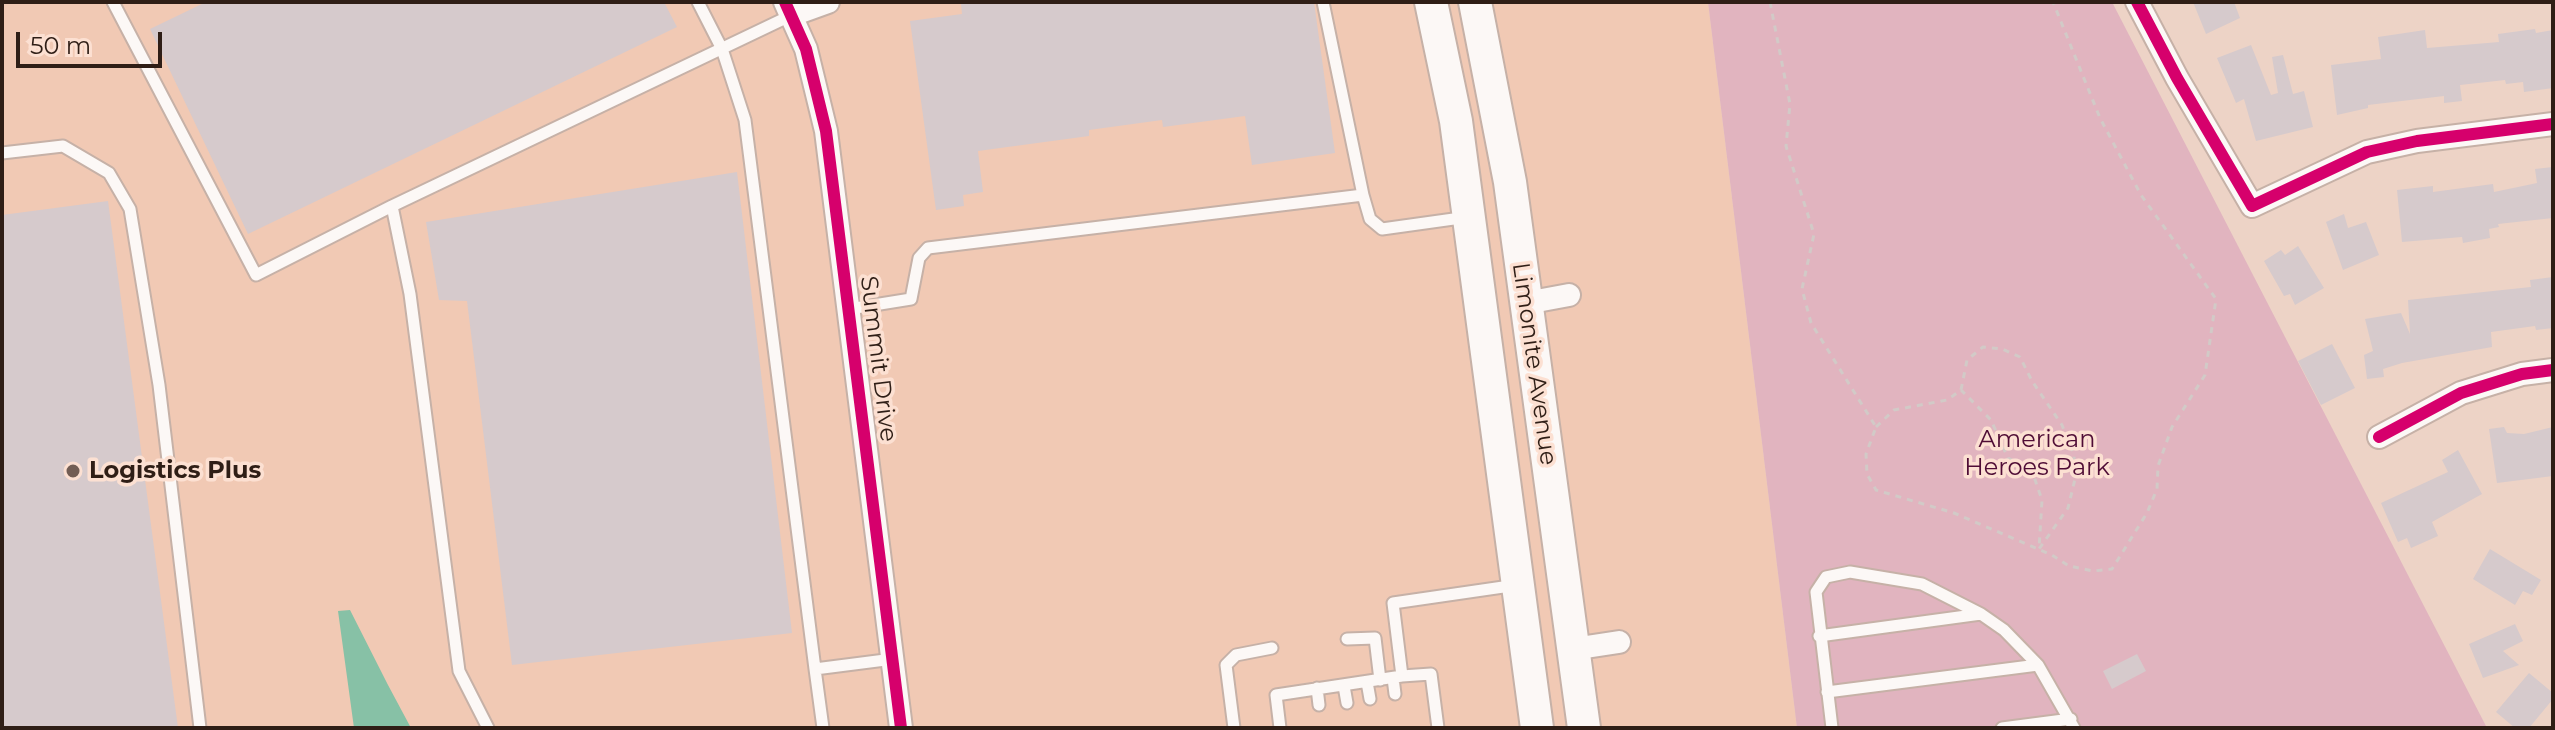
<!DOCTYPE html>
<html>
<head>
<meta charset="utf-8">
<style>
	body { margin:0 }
	#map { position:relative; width:2555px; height:730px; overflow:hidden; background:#edd3c6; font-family:Montserrat,sans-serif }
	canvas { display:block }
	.frame { position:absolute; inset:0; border:4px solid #2f1e16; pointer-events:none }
	.scale { position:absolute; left:16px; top:32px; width:146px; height:36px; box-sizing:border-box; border:4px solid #2f1e16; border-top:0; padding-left:10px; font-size:24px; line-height:28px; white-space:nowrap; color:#2f1e16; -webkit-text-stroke:6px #fce0d2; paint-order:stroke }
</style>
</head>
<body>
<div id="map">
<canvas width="2555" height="730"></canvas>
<div class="frame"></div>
<div class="scale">50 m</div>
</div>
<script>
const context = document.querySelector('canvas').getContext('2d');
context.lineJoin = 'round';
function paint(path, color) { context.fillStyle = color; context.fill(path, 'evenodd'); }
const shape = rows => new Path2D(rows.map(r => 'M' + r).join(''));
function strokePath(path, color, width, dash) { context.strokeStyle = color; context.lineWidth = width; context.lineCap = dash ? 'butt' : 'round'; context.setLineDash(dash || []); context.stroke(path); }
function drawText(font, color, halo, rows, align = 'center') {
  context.font = font + ' Montserrat,sans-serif'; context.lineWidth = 7; context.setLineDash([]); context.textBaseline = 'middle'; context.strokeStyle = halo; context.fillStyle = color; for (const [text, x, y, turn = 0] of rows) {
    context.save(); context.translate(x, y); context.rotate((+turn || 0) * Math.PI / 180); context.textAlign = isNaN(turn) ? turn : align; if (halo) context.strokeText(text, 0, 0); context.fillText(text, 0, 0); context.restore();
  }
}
paint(shape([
	[2,2,1708,2,1797,728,2,728]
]), '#f1c9b4');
paint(shape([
	[1708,2,2112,2,2487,728,1797,728]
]), '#e1b4bf');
paint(shape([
	[350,610,388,685,411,728,354,728,338,611]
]), '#87c1a6');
paint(shape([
	[206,2,664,2,677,27,248,234,150,29],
	[976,2,1314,2,1335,153,1252,165,1245,116,1163,127,1162,120,1089,130,1089,136,978,151,983,192,963,195,964,206,936,210,910,21,962,14,961,4],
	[2193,2,2234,2,2240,18,2206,34],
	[2535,29,2536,33,2553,30,2553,88,2524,92,2523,82,2506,84,2505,80,2460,85,2462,101,2444,103,2444,96,2368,105,2368,108,2337,115,2331,65,2381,59,2378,37,2425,30,2427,48,2499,42,2498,34],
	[2251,45,2271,95,2278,93,2272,57,2283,55,2293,94,2304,91,2313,127,2256,141,2244,99,2236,103,2217,58],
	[2553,167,2553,218,2498,224,2499,227,2489,229,2490,238,2463,243,2462,237,2402,242,2397,190,2433,186,2433,192,2493,184,2494,192,2537,183,2535,169],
	[737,172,792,633,512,665,467,301,439,300,426,222],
	[108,201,178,728,2,728,2,215],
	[2344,214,2348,228,2366,222,2379,255,2343,270,2326,222],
	[2298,246,2324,288,2295,305,2290,294,2284,296,2264,261,2281,250,2285,255],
	[2553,277,2553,328,2536,330,2535,326,2491,332,2492,347,2402,363,2383,369,2384,377,2367,379,2364,355,2373,351,2365,319,2401,313,2410,334,2408,300,2531,287,2530,280],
	[2332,344,2355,388,2321,405,2298,361],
	[2504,427,2507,433,2524,434,2553,427,2553,476,2497,483,2489,429],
	[2458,450,2482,494,2432,522,2438,536,2411,548,2407,538,2398,542,2381,503,2448,472,2442,460],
	[2490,549,2541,580,2532,595,2523,591,2515,605,2473,579],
	[2515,624,2523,641,2503,651,2519,665,2483,678,2469,644],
	[2137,654,2146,671,2112,689,2103,671],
	[2529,673,2553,693,2553,699,2529,728,2515,728,2496,712]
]), '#d6cacc');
const service = shape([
	[113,2,256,275,392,206,410,294,459,671,488,728],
	[698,2,722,49,745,120,815,669],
	[2,153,63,146,109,173,130,209,159,385,200,728],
	[1363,195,1370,219,1382,229,1468,217],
	[392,206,792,15],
	[849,309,911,299,919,258,928,248,1363,195,1323,2],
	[1819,636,1981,614],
	[1347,639,1375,638,1380,680],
	[1402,676,1431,674,1438,728],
	[1393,678,1395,694],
	[1367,682,1370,699],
	[1344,686,1347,703],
	[1317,688,1319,705],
	[1827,692,2038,665],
	[823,728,815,669,893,659],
	[1234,728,1226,665,1236,655,1272,648],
	[1280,728,1276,695,1402,676,1393,603,1517,585],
	[1832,728,1816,592,1826,577,1850,572,1922,584,1981,614,2004,630,2038,665,2074,728],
	[2002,728,2071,719]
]);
const minor = shape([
	[785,2,806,49,826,131,901,728],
	[2137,2,2177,78,2252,206,2367,152,2417,141,2553,124],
	[792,15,828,2],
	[1526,303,1569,295],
	[2379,437,2461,393,2522,374,2553,370],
	[1573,649,1619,642]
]);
const secondary = shape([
	[1431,2,1456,121,1537,728],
	[1475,2,1510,182,1584,728]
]);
strokePath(service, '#c6b1a7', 15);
strokePath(minor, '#c6b1a7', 26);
strokePath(secondary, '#c6b1a7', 36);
strokePath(shape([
	[1770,2,1790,104,1786,146,1814,234,1802,289,1811,323,1876,427,1866,454,1867,474,1876,490,1954,513,2052,555,2069,566,2093,571,2112,569,2147,513,2157,489,2158,466,2172,427,2205,375,2216,299,2141,195,2100,118,2053,2],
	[1876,427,1894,410,1947,400,1961,390,1967,360,1983,347,2002,349,2020,357,2032,381,2062,425,2074,455,2075,479,2068,508,2039,549,2042,500,2032,471,2008,458,1991,420,1961,390]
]), '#d2cac7', 3, [6, 6]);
strokePath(service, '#fcf8f6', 11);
strokePath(minor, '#fcf8f6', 22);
strokePath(secondary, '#fcf8f6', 32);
strokePath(shape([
	[785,2,806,49,826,131,901,728],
	[2137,2,2177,78,2252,206,2367,152,2417,141,2553,124],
	[2379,437,2461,393,2522,374,2553,370]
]), '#d6006c', 12);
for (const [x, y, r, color] of [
	[73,471,8,"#725d54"]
]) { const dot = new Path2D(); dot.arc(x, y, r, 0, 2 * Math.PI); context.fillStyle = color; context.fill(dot); strokePath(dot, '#fce0d2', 3); }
drawText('24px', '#2f1e16', '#fce0d2', [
	["Summit Drive",878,359,83],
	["Limonite Avenue",1534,364,82]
]);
drawText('24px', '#4f0c35', '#fce0d2', [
	["American",2037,440],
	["Heroes Park",2037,468]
]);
drawText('bold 24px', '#2f1e16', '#fce0d2', [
	["Logistics Plus",89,471]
], 'left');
</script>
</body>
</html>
